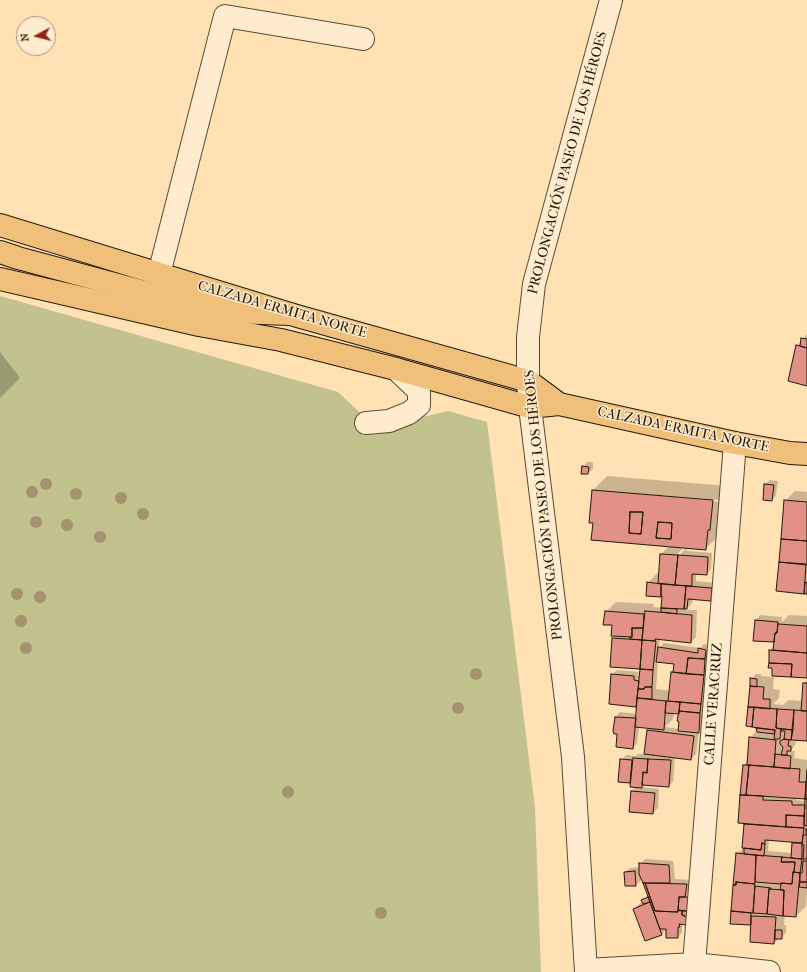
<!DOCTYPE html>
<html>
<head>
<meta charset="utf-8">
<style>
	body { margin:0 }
	#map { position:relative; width:807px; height:972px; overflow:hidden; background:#ffe1b4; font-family:"IM FELL French Canon",serif }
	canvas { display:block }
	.north { position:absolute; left:16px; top:16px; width:40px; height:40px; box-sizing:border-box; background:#ffecce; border:1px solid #a8987f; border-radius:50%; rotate:263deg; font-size:11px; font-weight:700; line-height:16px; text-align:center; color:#251909 }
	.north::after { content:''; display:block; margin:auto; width:14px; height:18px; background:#8f2418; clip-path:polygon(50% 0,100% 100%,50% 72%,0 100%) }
</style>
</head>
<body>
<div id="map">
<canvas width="807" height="972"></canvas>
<div class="north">N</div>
</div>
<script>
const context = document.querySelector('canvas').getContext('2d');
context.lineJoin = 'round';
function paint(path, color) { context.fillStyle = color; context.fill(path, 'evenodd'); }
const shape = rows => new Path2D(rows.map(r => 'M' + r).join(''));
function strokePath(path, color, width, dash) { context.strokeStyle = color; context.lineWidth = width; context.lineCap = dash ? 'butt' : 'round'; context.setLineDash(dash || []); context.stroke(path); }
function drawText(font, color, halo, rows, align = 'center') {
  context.font = font + ' "IM FELL French Canon",serif'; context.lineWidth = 3; context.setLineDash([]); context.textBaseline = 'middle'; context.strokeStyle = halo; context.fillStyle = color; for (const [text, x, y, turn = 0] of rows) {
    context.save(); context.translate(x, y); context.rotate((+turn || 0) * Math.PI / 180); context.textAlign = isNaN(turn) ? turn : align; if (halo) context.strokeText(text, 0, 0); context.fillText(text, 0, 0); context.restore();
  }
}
paint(shape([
	[0,296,338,392,376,428,448,411,487,422,535,808,541,972,0,972]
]), '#c1c28c');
paint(shape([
	[807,334,807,385,797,346],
	[0,352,20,378,0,398],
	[587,462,593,462,593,469,588,473,583,467],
	[607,476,727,486,720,535,705,549,687,547,687,551,712,553,711,569,707,574,696,573,696,581,716,583,715,595,710,600,693,599,692,603,686,610,697,610,696,637,691,642,660,638,659,648,664,643,700,648,704,644,711,645,703,727,699,731,696,754,691,759,675,757,673,782,668,786,644,784,641,787,659,789,658,808,653,813,632,791,636,787,631,782,619,781,621,760,626,755,636,756,638,754,645,754,648,730,651,727,639,727,637,743,633,748,618,733,614,731,616,717,620,712,637,714,638,704,636,706,612,675,617,670,639,672,638,676,640,676,641,668,613,638,616,635,613,624,606,612,616,602,654,604,653,607,662,608,663,595,648,583,657,573,659,573,661,554,669,546,594,522,593,490],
	[661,495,718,500,718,502,661,497],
	[687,544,689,545,675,560,673,558],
	[658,661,675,663,674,671,672,673,671,691,656,689],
	[674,713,679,713,679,729,665,727,673,719],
	[770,480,778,481,776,495,772,500,765,484],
	[795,491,807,492,807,593,777,590,785,501],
	[760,615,782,617,782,622,789,615,807,616,807,677,774,676,773,689,780,690,779,698,773,704,783,705,788,700,803,701,804,683,807,680,807,740,793,739,792,741,796,742,795,745,792,749,791,751,795,751,794,758,807,760,807,893,806,906,796,916,785,915,784,925,786,925,786,933,774,943,752,924,731,923,737,854,742,849,743,849,745,823,739,822,744,765,748,761,750,738,757,730,751,679,756,674,761,674,761,676,773,677,773,668,770,650,774,646,775,640,756,620],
	[786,709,799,710,799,712,786,711],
	[796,797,806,798,806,801,796,800],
	[769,840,793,842,792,853,768,851],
	[755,878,757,879,756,887,754,889],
	[645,859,673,861,675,879,691,880,691,919,682,923,682,932,678,937,667,929,662,934,634,909,639,904,643,902,643,900,649,895,642,879,636,885,625,872,630,868,640,867,640,864]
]), '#0003');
const building = shape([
	[801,338,807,339,807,348,800,346,801,338],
	[796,345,807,348,807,386,788,381,796,345],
	[582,466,589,467,588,474,581,474,582,466],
	[764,484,774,485,772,501,763,500,764,484],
	[592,490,713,500,710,530,708,530,706,550,591,540,593,523,589,523,592,490],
	[630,512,643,512,641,534,629,533,630,512],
	[658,522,672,523,671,539,656,538,658,522],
	[784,500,807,502,807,541,781,539,784,500],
	[630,512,643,512,641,534,629,533,630,512],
	[658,522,672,523,671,539,656,538,658,522],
	[781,539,807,541,807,565,779,562,781,539],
	[660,554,678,555,675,585,658,583,660,554],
	[678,555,708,557,707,575,692,574,692,586,675,585,678,555],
	[779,562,806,564,804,594,776,591,779,562],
	[647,582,661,584,661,597,646,596,647,582],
	[805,582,807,583,807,594,804,594,805,582],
	[661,584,686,586,684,609,661,608,662,596,661,596,661,584],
	[686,586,712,588,711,601,688,599,687,609,684,609,686,586],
	[661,608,677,609,677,614,661,612,661,608],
	[605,611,644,614,643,628,632,628,632,637,611,636,612,625,603,625,605,611],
	[645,611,692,615,691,643,655,639,655,641,642,640,645,611],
	[755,620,778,622,777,633,775,633,774,642,753,641,755,620],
	[778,624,807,626,807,653,773,650,775,633,777,633,778,624],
	[632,628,643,628,642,640,630,639,630,637,632,637,632,628],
	[612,638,642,640,640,669,610,667,612,638],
	[642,640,656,641,653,670,640,669,642,640],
	[658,647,698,653,698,648,706,650,705,659,688,658,686,674,673,672,674,664,656,662,658,647],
	[769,650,807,653,807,678,791,677,792,664,769,663,769,650],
	[688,658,705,659,704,675,686,674,688,658],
	[769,663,792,664,791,677,772,676,772,668,768,668,769,663],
	[640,669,653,670,652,687,645,687,644,689,638,689,640,669],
	[671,672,704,675,701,704,668,701,671,672],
	[611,674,634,676,634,680,639,681,636,707,609,704,611,674],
	[750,678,757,679,757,687,750,686,750,678],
	[803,683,807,683,807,711,801,711,803,683],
	[750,686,764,687,763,699,770,699,770,709,748,707,750,686],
	[645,687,652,687,652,699,637,698,638,689,644,689,645,687],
	[637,698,666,701,664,730,635,727,637,698],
	[666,701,680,702,679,714,665,713,666,701],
	[680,702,701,704,700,713,679,711,680,702],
	[748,707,754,707,752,727,746,726,748,707],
	[754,707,777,709,776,728,781,729,780,739,774,739,775,730,752,727,754,707],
	[777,709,794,710,793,730,776,728,777,709],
	[794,710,807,711,807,741,791,740,794,710],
	[679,711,700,713,699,733,678,731,679,722,677,721,679,711],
	[615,717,636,718,633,749,616,747,617,734,614,734,613,731,615,717],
	[756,728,775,730,774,734,757,732,756,728],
	[781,729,793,730,791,740,784,739,785,731,781,731,781,729],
	[647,730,694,736,691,760,644,754,647,730],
	[749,737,776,740,774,767,747,765,749,737],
	[784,739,789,740,788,746,791,746,791,751,787,751,787,755,781,755,783,747,780,744,780,741,784,739],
	[775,754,791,756,790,769,774,767,775,754],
	[633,758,648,759,647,773,643,772,642,788,630,787,633,758],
	[620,759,632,760,630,783,618,782,620,759],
	[648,759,671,760,669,787,642,785,643,772,647,773,648,759],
	[743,765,749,765,746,795,740,795,743,765],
	[749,765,800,769,799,782,806,782,805,799,746,795,749,765],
	[807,770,807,799,805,799,807,770],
	[631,791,655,793,653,814,629,812,631,791],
	[740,795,763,796,763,800,792,801,792,805,805,805,804,816,786,815,786,827,738,823,740,795],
	[805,799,807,799,807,826,804,825,805,799],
	[786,815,804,816,804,828,786,827,786,815],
	[744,824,804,828,802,843,765,840,765,844,762,843,761,850,742,848,744,824],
	[806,829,807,829,807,859,803,859,804,845,802,845,803,835,806,835,806,829],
	[762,843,765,844,764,856,744,854,744,848,761,850,762,843],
	[792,843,802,843,802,859,791,858,792,843],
	[736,853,756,855,755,884,736,882,736,885,733,885,736,853],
	[756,855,782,857,781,862,795,862,794,872,793,872,792,884,781,883,781,884,755,882,756,855],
	[782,857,802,859,800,873,794,872,795,862,781,862,782,857],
	[803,861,807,861,807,882,800,882,800,873,802,873,803,861],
	[639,863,669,865,670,883,643,883,639,874,639,863],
	[635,871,636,886,625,886,624,872,635,871],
	[793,872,800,873,796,917,783,916,784,890,780,890,781,884,781,883,792,884,793,872],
	[736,882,755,884,753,913,731,911,733,885,736,885,736,882],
	[800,882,807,882,807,888,799,887,800,882],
	[643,883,645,883,655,911,678,912,678,910,682,911,682,915,687,917,686,925,679,924,680,927,678,927,678,938,666,938,666,929,660,929,643,883],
	[645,883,687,884,685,897,679,897,678,912,655,911,645,883],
	[755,886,771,888,771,889,769,889,767,914,753,913,755,886],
	[769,889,784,890,783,916,767,914,769,889],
	[648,897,650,902,643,904,641,900,648,897],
	[679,897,688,897,687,911,678,910,679,897],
	[650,902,662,935,645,941,633,909,650,902],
	[682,911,687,911,687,917,682,915,682,911],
	[731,911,751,913,751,925,730,924,731,911],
	[751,916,776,917,774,944,750,942,751,916],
	[775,930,782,930,782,939,775,939,775,930]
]);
paint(building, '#e29187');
strokePath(building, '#251909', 1);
const minor = shape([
	[159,274,225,16,363,39],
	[366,423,389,421,409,413,419,405,419,391,396,369],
	[694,964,735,443],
	[586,970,694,964,769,972],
	[586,972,573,757,530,407,528,381,528,337,534,284,611,0]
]);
const major = shape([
	[0,225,290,314,528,381,559,404],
	[0,279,199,325,281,340,396,369,530,407,559,404,735,443,790,453,807,454]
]);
const highway = shape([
	[0,252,18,258,152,294,232,312,290,314]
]);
strokePath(minor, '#5c4b34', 24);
strokePath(major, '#251909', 24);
strokePath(highway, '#251909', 24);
strokePath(minor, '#ffecce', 22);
strokePath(major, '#f0c07a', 22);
strokePath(highway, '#f0c07a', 22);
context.fillStyle = '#a5936f';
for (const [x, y] of [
	[46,484],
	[32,492],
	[76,494],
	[121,498],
	[143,514],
	[36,522],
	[67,525],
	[100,537],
	[17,594],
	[40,597],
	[21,621],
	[26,648],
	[476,674],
	[458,708],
	[288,792],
	[381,913]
]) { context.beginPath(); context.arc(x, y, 6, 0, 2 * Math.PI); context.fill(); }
drawText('14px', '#251909', '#ffecce', [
	["PROLONGACIÓN PASEO DE LOS HÉROES",568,163,-75],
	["CALZADA ERMITA NORTE",282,310,16],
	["CALZADA ERMITA NORTE",683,430,12],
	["PROLONGACIÓN PASEO DE LOS HÉROES",544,505,-96],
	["CALLE VERACRUZ",714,704,-86]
]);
</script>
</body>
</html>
